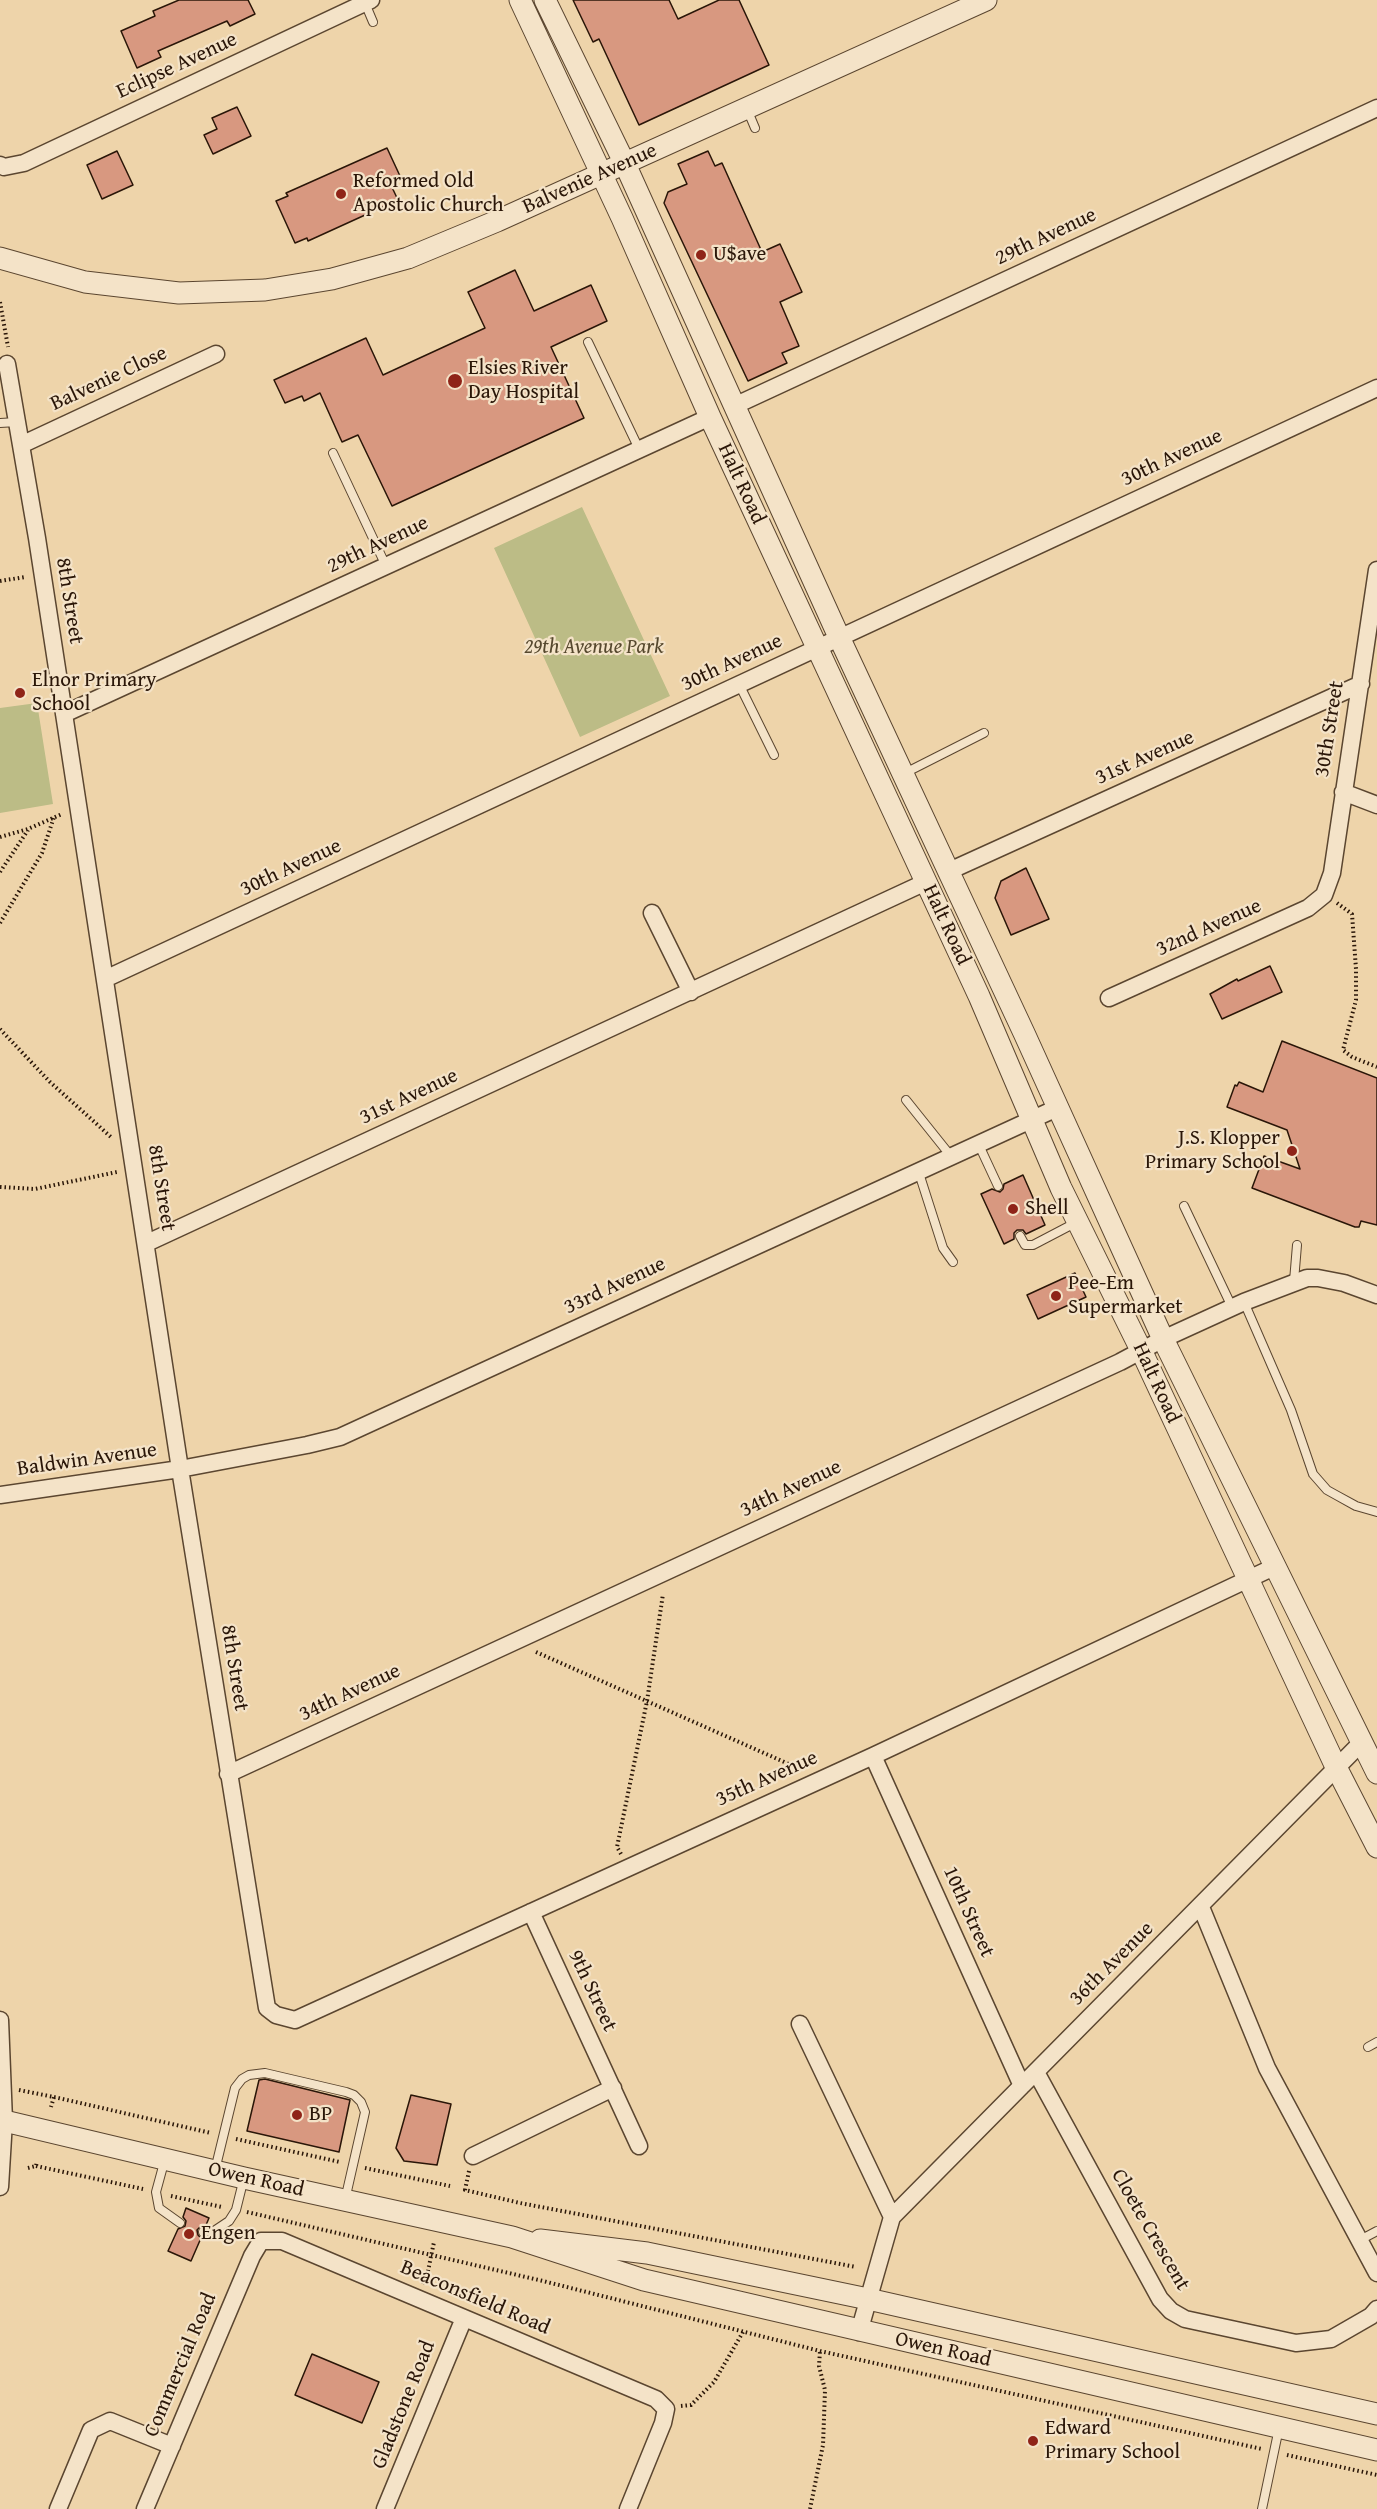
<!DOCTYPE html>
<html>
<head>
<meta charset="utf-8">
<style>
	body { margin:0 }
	canvas { display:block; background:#eed4aa }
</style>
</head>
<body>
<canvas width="1377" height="2509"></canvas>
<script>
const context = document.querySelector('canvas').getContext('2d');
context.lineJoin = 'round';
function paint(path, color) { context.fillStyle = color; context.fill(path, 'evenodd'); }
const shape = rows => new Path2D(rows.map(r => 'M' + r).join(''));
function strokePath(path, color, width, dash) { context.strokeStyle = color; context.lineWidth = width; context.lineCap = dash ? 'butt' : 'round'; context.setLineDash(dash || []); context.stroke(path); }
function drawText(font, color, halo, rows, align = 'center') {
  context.font = font + ' "Gentium Book Plus",serif'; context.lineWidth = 4.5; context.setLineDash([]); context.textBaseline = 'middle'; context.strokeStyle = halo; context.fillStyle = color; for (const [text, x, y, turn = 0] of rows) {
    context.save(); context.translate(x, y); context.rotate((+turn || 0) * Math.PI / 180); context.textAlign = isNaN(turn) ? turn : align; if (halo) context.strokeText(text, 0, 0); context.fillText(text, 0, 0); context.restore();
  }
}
paint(shape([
	[582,507,670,696,580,737,494,548],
	[37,703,53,804,0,813,0,708]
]), '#bcbc86');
const building = shape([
	[179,0,248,0,255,14,230,26,227,21,158,51,161,57,137,68,121,31,155,16,153,11,179,0],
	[573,0,669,0,678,19,719,0,739,0,769,65,639,125,599,39,593,42,573,0],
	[237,107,251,136,213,154,204,135,217,129,212,118,237,107],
	[387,148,400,176,389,181,398,200,308,241,307,238,295,243,276,201,288,196,286,193,387,148],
	[117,151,133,185,102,199,87,165,117,151],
	[708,151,715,166,722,163,762,252,780,244,802,292,780,302,799,346,782,353,787,363,748,381,664,203,668,192,687,184,678,164,708,151],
	[515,270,534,311,591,285,607,321,551,347,584,418,392,506,358,435,342,442,320,393,304,401,302,396,285,403,274,380,366,338,383,375,411,362,485,328,468,292,515,270],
	[1026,868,1049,919,1011,935,995,898,1001,881,1026,868],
	[1270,966,1282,992,1222,1019,1210,994,1237,979,1238,981,1270,966],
	[1282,1041,1377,1078,1377,1225,1361,1221,1359,1227,1355,1227,1252,1188,1264,1156,1300,1169,1287,1130,1227,1107,1235,1085,1237,1086,1239,1082,1263,1092,1282,1041],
	[1023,1175,1045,1225,1026,1234,1023,1230,1017,1230,1014,1233,1014,1239,1004,1244,981,1194,992,1189,1000,1192,1003,1189,1004,1184,1023,1175],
	[1075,1273,1086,1297,1038,1319,1027,1295,1075,1273],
	[265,2079,350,2100,339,2152,247,2131,259,2080,265,2079],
	[411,2095,451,2104,437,2165,404,2161,396,2148,411,2095],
	[186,2208,209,2218,206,2225,200,2227,197,2230,198,2235,201,2238,191,2261,168,2251,178,2229,185,2226,186,2221,183,2217,186,2208],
	[312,2354,379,2382,362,2423,295,2395,312,2354]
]);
paint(building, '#d89880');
strokePath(building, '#2a1608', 1.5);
const service = shape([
	[365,3,373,22],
	[747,109,755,128],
	[588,342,639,449],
	[0,423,17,422],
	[333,453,386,566],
	[739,684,774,755],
	[903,774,984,733],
	[906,1100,950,1155],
	[978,1143,998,1186],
	[918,1170,943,1248,953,1262],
	[1184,1206,1232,1307],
	[1020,1236,1025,1245,1033,1245,1077,1222],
	[1294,1281,1297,1245],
	[1244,1302,1291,1410,1313,1474,1327,1490,1336,1495,1356,1506,1377,1512],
	[1368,2047,1377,2042],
	[165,2159,156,2192,159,2208,180,2223],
	[215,2170,235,2088,242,2079,249,2075,265,2073,346,2092,354,2095,361,2102,365,2112,363,2121,345,2200],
	[203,2232,214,2231,229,2221,236,2210,244,2178],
	[1360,2240,1377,2231],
	[1262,2509,1279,2428]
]);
const minor = shape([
	[0,165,4,167,24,163,371,0],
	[7,364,37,538,180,1469,267,2008,276,2015,295,2020,873,1756,1274,1567],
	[734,406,1377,108],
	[21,445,216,354],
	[64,714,710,417],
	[1343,792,1377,805],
	[947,872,1361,684],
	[652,913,691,992],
	[105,979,1377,388],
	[1109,998,1308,908,1324,895,1332,873,1377,570],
	[147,1243,926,882],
	[0,1495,180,1469,307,1445,340,1437,1057,1108],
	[873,1756,1022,2086],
	[228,1774,1120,1362,1163,1339,1244,1302,1307,1278,1318,1278,1344,1283,1377,1295],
	[1201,1907,1267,2068,1377,2273],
	[531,1912,639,2146],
	[0,2020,4,2121,0,2187],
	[800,2024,892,2217],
	[1036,2072,1160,2299,1171,2311,1185,2319,1296,2343,1331,2339,1371,2316,1377,2309],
	[473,2156,613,2088],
	[859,2332,892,2217,1362,1742],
	[58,2509,91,2430,110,2421,172,2446],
	[145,2509,252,2256,261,2241,282,2241,656,2399,666,2409,663,2423,628,2509],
	[385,2509,464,2318]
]);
const tertiary = shape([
	[520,0,622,218,710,417,979,996,1061,1188,1141,1350,1336,1767,1377,1847],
	[545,0,625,164,839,637,1024,1033,1163,1339,1377,1773],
	[0,258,85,282,179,293,265,290,332,279,408,258,497,221,986,0],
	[0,2120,244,2178,512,2237,644,2280,1377,2450],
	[540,2240,647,2253,868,2299,1377,2414]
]);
strokePath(service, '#5b4630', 10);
strokePath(minor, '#5b4630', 19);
strokePath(tertiary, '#5b4630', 23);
strokePath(shape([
	[0,302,8,347],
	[0,581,25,577],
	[0,837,28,829,62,814],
	[0,872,28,830],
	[1337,903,1352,914,1356,969,1356,1000,1343,1050,1352,1057,1377,1067],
	[0,923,42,853,54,817],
	[0,1029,50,1082,111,1137],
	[0,1187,35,1189,117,1172],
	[536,1652,800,1769],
	[621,1854,617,1847,647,1701,663,1594],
	[19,2090,54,2097,51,2107],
	[54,2097,211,2133],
	[236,2139,340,2162],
	[36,2166,143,2189],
	[28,2168,36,2166,37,2161],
	[365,2168,450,2186],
	[469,2171,465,2190,520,2203,856,2267],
	[171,2196,222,2207],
	[247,2212,543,2281,820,2351,1262,2449],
	[423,2284,428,2271,434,2242],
	[681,2406,691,2405,714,2382,743,2332],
	[1287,2455,1377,2475],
	[810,2509,823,2445,825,2390,819,2366,820,2351]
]), '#2a1608', 4, [1.5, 3]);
strokePath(service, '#f4e3c8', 8);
strokePath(minor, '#f4e3c8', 16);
strokePath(tertiary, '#f4e3c8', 21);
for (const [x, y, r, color] of [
	[341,194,6,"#8f2418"],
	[701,255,6,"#8f2418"],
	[455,381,8,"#8f2418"],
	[20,693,6,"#8f2418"],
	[1292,1151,6,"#8f2418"],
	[1013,1209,6,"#8f2418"],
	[1056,1296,6,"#8f2418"],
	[297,2115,6,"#8f2418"],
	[189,2234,6,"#8f2418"],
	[1033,2441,6,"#8f2418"]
]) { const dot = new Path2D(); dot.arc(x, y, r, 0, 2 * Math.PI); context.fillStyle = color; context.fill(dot); strokePath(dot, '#f4e3c8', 2); }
drawText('21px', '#2a1608', '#f4e3c8', [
	["Eclipse Avenue",177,66,-25],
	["Balvenie Avenue",590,179,-24],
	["29th Avenue",1046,237,-25],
	["Balvenie Close",109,379,-25],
	["30th Avenue",1172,458,-25],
	["Halt Road",741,484,65],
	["29th Avenue",378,545,-25],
	["8th Street",69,601,81],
	["30th Avenue",732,663,-25],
	["30th Street",1330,729,-81],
	["31st Avenue",1145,758,-24],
	["30th Avenue",291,868,-25],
	["Halt Road",946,925,65],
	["32nd Avenue",1209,928,-24],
	["31st Avenue",409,1097,-25],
	["8th Street",161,1188,81],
	["33rd Avenue",615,1286,-25],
	["Halt Road",1156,1383,65],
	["Baldwin Avenue",87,1460,-8],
	["34th Avenue",791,1489,-25],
	["8th Street",234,1668,81],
	["34th Avenue",350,1693,-25],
	["35th Avenue",767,1779,-24],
	["10th Street",968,1912,66],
	["36th Avenue",1112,1964,-45],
	["9th Street",592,1991,65],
	["Owen Road",256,2180,13],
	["Cloete Crescent",1150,2230,60],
	["Beaconsfield Road",475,2298,23],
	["Owen Road",943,2350,13],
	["Commercial Road",181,2365,-67],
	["Gladstone Road",404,2405,-68]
]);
drawText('21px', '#2a1608', '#f4e3c8', [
	["Reformed Old",353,182],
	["Apostolic Church",353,206],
	["U$ave",713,255],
	["Elsies River",468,369],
	["Day Hospital",468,393],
	["Elnor Primary",32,681],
	["School",32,705],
	["J.S. Klopper",1280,1139,"right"],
	["Primary School",1280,1163,"right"],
	["Shell",1025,1209],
	["Pee-Em",1068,1284],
	["Supermarket",1068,1308],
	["BP",309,2115],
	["Engen",201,2234],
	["Edward",1045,2429],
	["Primary School",1045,2453]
], 'left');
drawText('italic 21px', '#56482e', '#f4e3c8', [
	["29th Avenue Park",594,648]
]);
</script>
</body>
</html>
